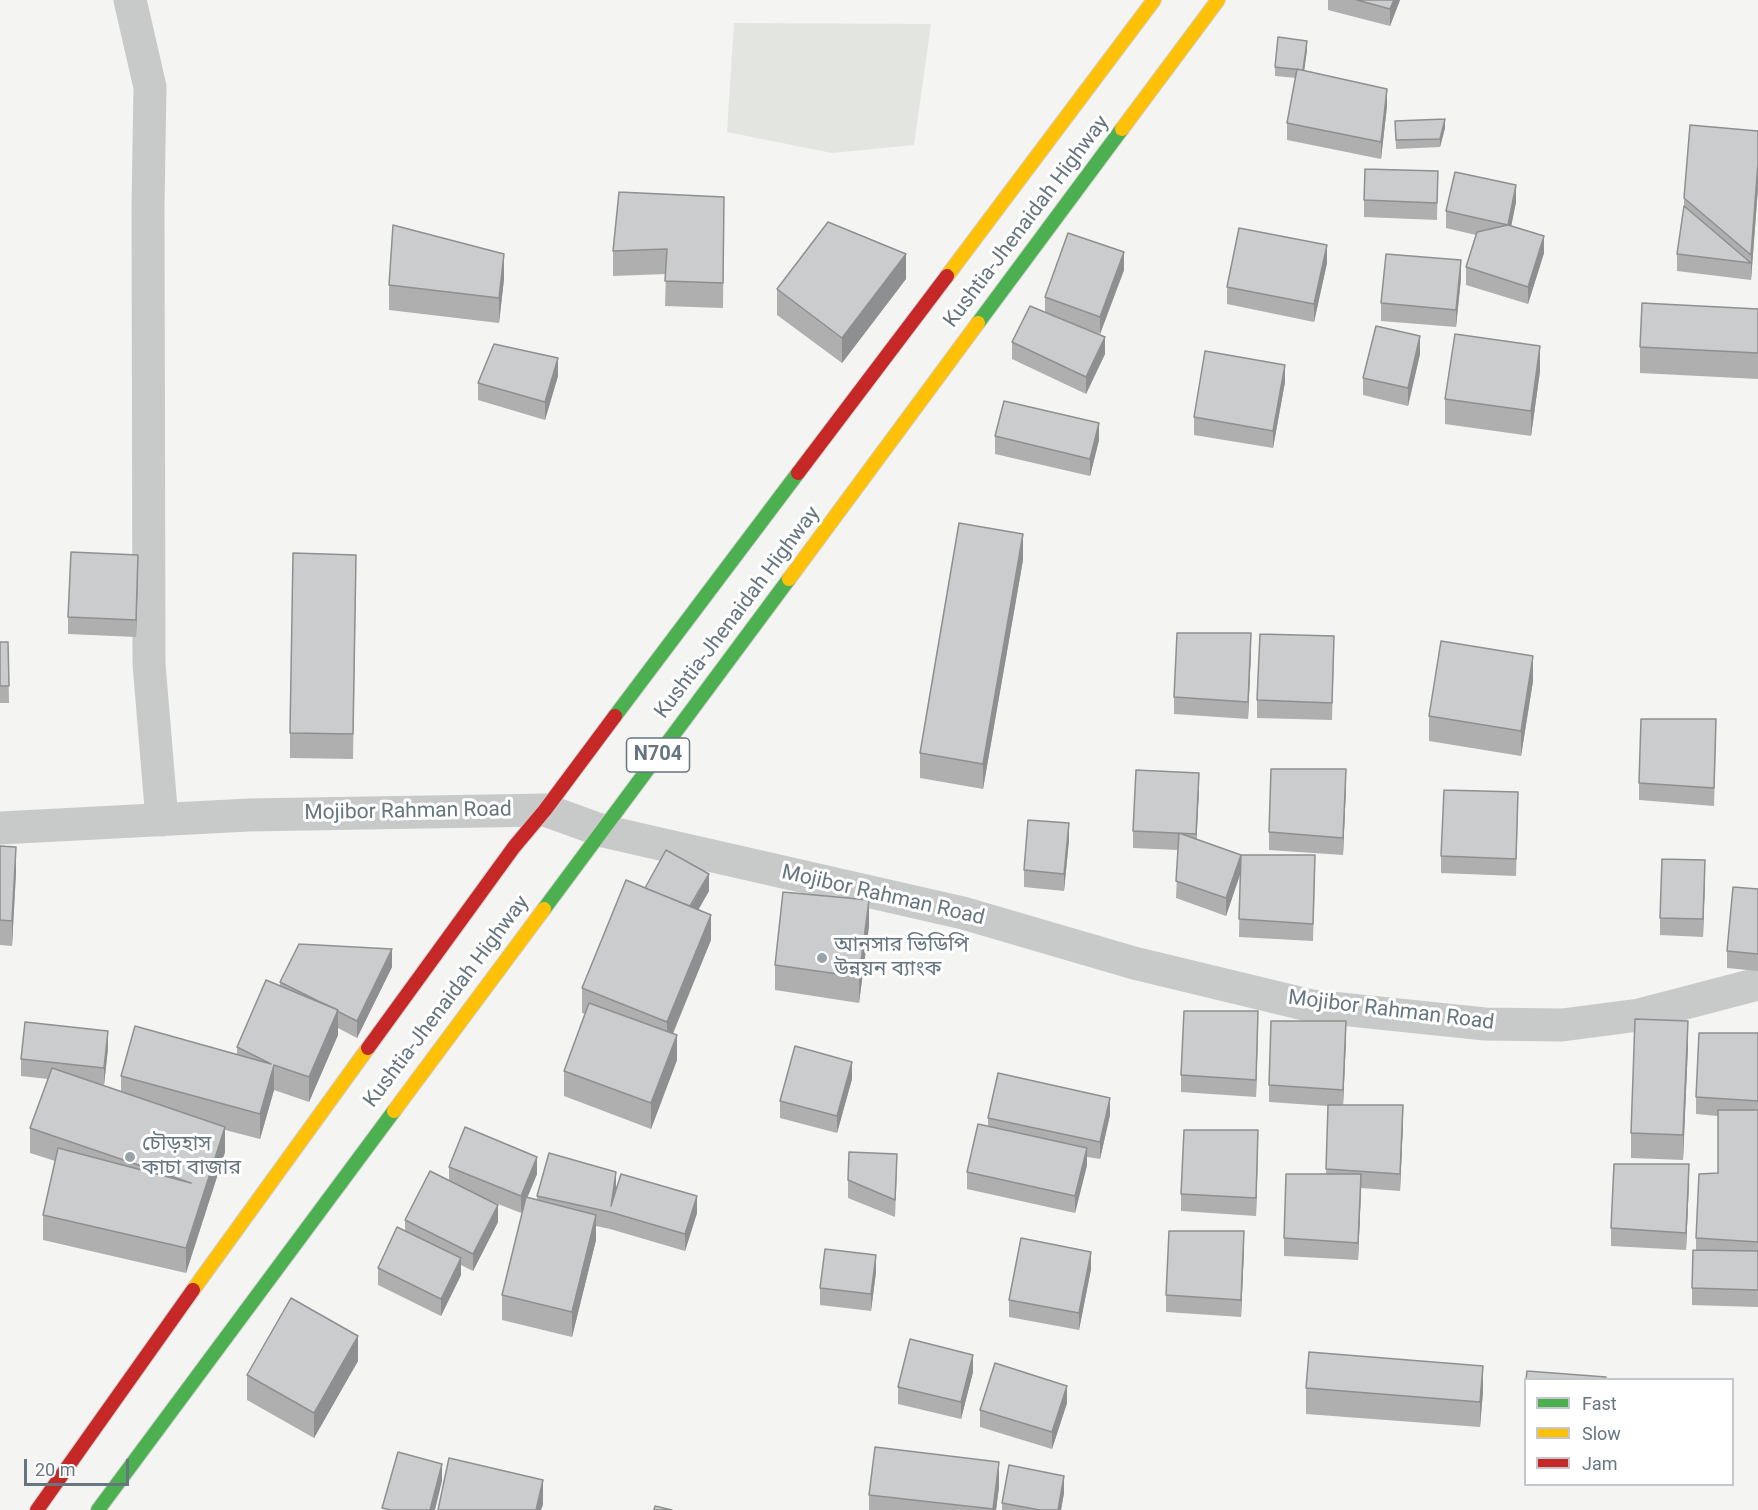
<!DOCTYPE html>
<html>
<head>
<meta charset="utf-8">
<style>
	body { margin:0 }
	#map { position:relative; width:1758px; height:1510px; overflow:hidden; background:#f4f4f3; font-family:Roboto,sans-serif }
	canvas { display:block }
	.legend { position:absolute; left:1524px; top:1378px; width:210px; height:108px; box-sizing:border-box; background:#fff; border:2px solid #c2c8cd; margin:0; padding:8px 10px; list-style:none; font-size:18px; color:#667681 }
	.legend li { display:flex; align-items:center; gap:12px; height:30px }
	.legend b { width:30px; border:2px solid #c2c8cd }
	.scale { position:absolute; left:24px; top:1459px; width:105px; height:27px; box-sizing:border-box; border:3px solid #667681; border-top:0; padding-left:8px; font-size:18px; line-height:21px; white-space:nowrap; color:#667681; -webkit-text-stroke:4px #fff; paint-order:stroke }
</style>
</head>
<body>
<div id="map">
<canvas width="1758" height="1510"></canvas>
<ul class="legend">
<li><b style="height:8px;background:#4caf50"></b>Fast</li>
<li><b style="height:8px;background:#ffc107"></b>Slow</li>
<li><b style="height:8px;background:#c62828"></b>Jam</li>
</ul>
<div class="scale">20 m</div>
</div>
<script>
const context = document.querySelector('canvas').getContext('2d');
context.lineJoin = 'round';
function paint(path, color) { context.fillStyle = color; context.fill(path, 'evenodd'); }
const shape = rows => new Path2D(rows.map(r => 'M' + r).join(''));
function strokePath(path, color, width, dash) { context.strokeStyle = color; context.lineWidth = width; context.lineCap = dash ? 'butt' : 'round'; context.setLineDash(dash || []); context.stroke(path); }
function drawText(font, color, halo, rows, align = 'center') {
  context.font = font + ' Roboto,"Noto Sans Bengali",sans-serif'; context.lineWidth = 6; context.setLineDash([]); context.textBaseline = 'middle'; context.strokeStyle = halo; context.fillStyle = color; for (const [text, x, y, turn = 0] of rows) {
    context.save(); context.translate(x, y); context.rotate((+turn || 0) * Math.PI / 180); context.textAlign = isNaN(turn) ? turn : align; if (halo) context.strokeText(text, 0, 0); context.fillText(text, 0, 0); context.restore();
  }
}
paint(shape([
	[734,23,931,24,914,145,832,153,727,132]
]), '#e3e6e0');
const fast = shape([
	[978,323,1122,129],
	[615,716,798,473],
	[544,909,789,579],
	[98,1510,394,1111]
]);
const slow = shape([
	[1122,129,1218,0],
	[947,276,1154,0],
	[789,579,978,323],
	[394,1111,544,909],
	[193,1290,368,1048]
]);
const jam = shape([
	[798,473,947,276],
	[368,1048,514,847,545,810,615,716],
	[37,1510,193,1290]
]);
strokePath(fast, '#d0d1d1', 16);
strokePath(slow, '#d0d1d1', 16);
strokePath(jam, '#d0d1d1', 16);
strokePath(shape([
	[130,0,150,87,148,206,149,664,162,820],
	[0,828,249,815,545,810,603,831,963,913,1134,963,1312,1006,1485,1024,1562,1025,1639,1015,1758,984]
]), '#c8caca', 33);
strokePath(fast, '#4caf50', 14);
strokePath(slow, '#ffc107', 14);
strokePath(jam, '#c62828', 14);
paint(shape([
	[1328,0,1400,0,1390,26,1328,10],
	[1307,50,1304,71,1387,106,1381,159,1287,140,1287,123,1296,78,1275,76,1275,67],
	[1395,121,1445,128,1440,147,1396,149],
	[1758,131,1758,188,1751,280,1677,271,1677,254,1684,206,1684,198],
	[1438,171,1437,220,1364,217,1364,200],
	[724,197,723,308,665,306,666,274,613,276,613,251],
	[1516,202,1511,226,1544,253,1528,304,1466,285,1466,267,1476,235,1446,228,1446,211],
	[1327,263,1314,322,1227,304,1227,287],
	[1124,270,1100,334,1080,327,1105,354,1086,394,1012,359,1012,342,1045,312,1045,297],
	[1461,278,1456,327,1381,321,1381,303],
	[504,279,499,323,389,310,389,285],
	[906,279,842,363,777,315,777,289],
	[1758,309,1758,379,1640,373,1640,347],
	[1420,354,1408,406,1363,395,1363,378],
	[1540,371,1531,436,1445,424,1445,399],
	[558,376,545,420,478,400,478,383],
	[1285,382,1273,448,1194,435,1194,417],
	[995,436,1099,440,1090,476,995,454],
	[1023,560,983,789,920,778,920,753],
	[138,572,136,637,68,634,68,617],
	[356,580,353,759,290,758,290,733],
	[0,642,8,642,9,703,0,703],
	[1251,650,1248,719,1174,714,1174,697],
	[1334,653,1332,720,1257,718,1257,700],
	[1533,681,1521,756,1429,741,1429,716],
	[1716,736,1714,806,1639,800,1639,783],
	[1346,786,1343,855,1269,850,1269,832],
	[1199,790,1196,839,1241,855,1315,872,1313,941,1239,937,1240,874,1226,916,1176,898,1178,850,1133,848,1133,831],
	[1518,809,1516,876,1441,873,1441,856],
	[1069,840,1064,891,1024,887,1024,870],
	[0,846,16,872,12,946,0,945],
	[1705,877,1703,937,1660,935,1660,918],
	[1758,889,1758,971,1727,968,1727,951],
	[709,891,698,909,711,940,673,1034,677,1060,651,1129,564,1096,564,1071,585,1014,582,1013,582,988],
	[869,926,859,1003,775,990,775,965],
	[392,967,357,1038,338,1028,338,1035,309,1102,274,1090,260,1139,225,1130,225,1152,186,1273,43,1240,43,1215,55,1161,30,1153,30,1128,48,1079,21,1076,21,1059,108,1048,104,1085,100,1084,121,1091,121,1076,237,1054,237,1047,280,985,280,982],
	[1258,1028,1256,1097,1181,1092,1181,1075],
	[1758,1033,1758,1307,1692,1305,1692,1288,1696,1250,1696,1238,1718,1173,1718,1116,1696,1114,1696,1097],
	[1346,1038,1343,1105,1403,1122,1400,1191,1361,1188,1358,1260,1284,1256,1284,1238,1326,1174,1328,1106,1269,1102,1269,1085],
	[1688,1046,1683,1160,1631,1158,1631,1133],
	[852,1079,837,1133,780,1118,780,1101],
	[1110,1115,1100,1159,1087,1157,1087,1165,1075,1213,967,1189,967,1172,988,1126,988,1118],
	[1258,1147,1256,1216,1181,1211,1181,1194],
	[449,1167,537,1174,527,1198,537,1200,537,1196,616,1189,616,1192,697,1213,685,1251,610,1229,596,1226,596,1240,572,1337,502,1320,502,1295,524,1206,521,1213,488,1200,498,1222,473,1271,461,1265,461,1275,441,1316,378,1285,378,1268,405,1231,405,1220,449,1180],
	[897,1171,895,1217,848,1198,848,1180],
	[1689,1181,1686,1250,1611,1246,1611,1228],
	[1244,1248,1241,1317,1166,1312,1166,1295],
	[1091,1269,1079,1330,1009,1317,1009,1300],
	[876,1272,871,1311,820,1305,820,1288],
	[358,1361,314,1438,247,1400,247,1375],
	[973,1372,961,1419,898,1404,898,1387],
	[1306,1388,1483,1391,1480,1427,1306,1414],
	[1526,1395,1526,1428,1525,1428],
	[1067,1403,1052,1449,980,1427,980,1410],
	[999,1487,996,1510,869,1510,869,1495],
	[1064,1493,1061,1510,1002,1510,1002,1503]
]), '#afafb0');
paint(shape([
	[1394,0,1400,0,1390,26,1390,9],
	[1307,41,1307,50,1303,79,1303,70],
	[1387,89,1387,106,1381,159,1381,142],
	[1445,119,1445,128,1440,147,1440,139],
	[1758,163,1758,188,1751,280,1751,255],
	[1516,185,1516,202,1508,242,1508,225],
	[1544,236,1544,253,1528,304,1528,287],
	[1327,245,1327,263,1314,322,1314,304],
	[1124,252,1124,270,1100,334,1100,317],
	[504,254,504,279,499,323,499,298],
	[906,254,906,279,842,363,842,338],
	[1461,260,1461,278,1456,327,1456,310],
	[1420,336,1420,354,1408,406,1408,388],
	[1105,337,1105,354,1086,394,1086,377],
	[1540,346,1540,371,1531,436,1531,411],
	[558,358,558,376,545,420,545,402],
	[1285,365,1285,382,1273,448,1273,431],
	[1099,423,1099,440,1090,476,1090,459],
	[1023,534,1023,560,983,789,983,764],
	[138,555,138,572,136,637,136,620],
	[1251,633,1251,650,1248,719,1248,702],
	[1533,656,1533,681,1521,756,1521,731],
	[1346,769,1346,786,1343,855,1343,838],
	[1199,773,1199,790,1196,851,1196,834],
	[1069,823,1069,840,1064,891,1064,874],
	[16,847,16,872,12,946,12,921],
	[1241,855,1241,872,1226,916,1226,898],
	[1705,860,1705,877,1703,937,1703,919],
	[709,874,709,891,687,930,687,913],
	[869,900,869,926,859,1003,859,977],
	[711,915,711,940,667,1047,667,1022],
	[392,949,392,967,357,1038,357,1021],
	[338,1010,338,1035,309,1102,309,1077],
	[1258,1011,1258,1028,1256,1097,1256,1080],
	[1346,1021,1346,1038,1343,1107,1343,1090],
	[1688,1021,1688,1046,1683,1160,1683,1135],
	[108,1031,108,1048,104,1085,104,1068],
	[677,1035,677,1060,651,1129,651,1103],
	[852,1062,852,1079,837,1133,837,1116],
	[274,1065,274,1090,260,1139,260,1114],
	[1110,1098,1110,1115,1100,1159,1100,1142],
	[1403,1105,1403,1122,1400,1191,1400,1174],
	[225,1127,225,1152,186,1273,186,1248],
	[1258,1130,1258,1147,1256,1216,1256,1198],
	[1087,1148,1087,1165,1075,1213,1075,1196],
	[537,1157,537,1174,521,1213,521,1196],
	[1689,1164,1689,1181,1686,1250,1686,1233],
	[616,1172,616,1189,613,1212,611,1206],
	[1361,1174,1361,1191,1358,1260,1358,1243],
	[697,1196,697,1213,685,1251,685,1234],
	[498,1205,498,1222,473,1271,473,1254],
	[596,1215,596,1240,572,1337,572,1312],
	[1244,1231,1244,1248,1241,1317,1241,1300],
	[1091,1252,1091,1269,1079,1330,1079,1313],
	[876,1255,876,1272,871,1311,871,1294],
	[461,1258,461,1275,441,1316,441,1299],
	[358,1336,358,1361,314,1438,314,1413],
	[973,1355,973,1372,961,1419,961,1402],
	[1483,1366,1483,1391,1480,1427,1480,1402],
	[1067,1386,1067,1403,1052,1449,1052,1432],
	[999,1462,999,1487,996,1510,993,1510],
	[442,1464,442,1481,435,1510,430,1510],
	[1064,1476,1064,1493,1061,1510,1058,1510],
	[543,1480,543,1505,541,1510,536,1510]
]), '#8e8f90');
const building = shape([
	[1357,0,1394,0,1390,9,1357,0],
	[1278,37,1307,41,1303,70,1275,67,1278,37],
	[1297,69,1387,89,1381,142,1287,123,1297,69],
	[1445,119,1440,139,1396,140,1395,121,1445,119],
	[1690,125,1758,131,1758,163,1751,255,1684,198,1690,125],
	[1365,169,1438,171,1437,203,1364,200,1365,169],
	[1455,172,1516,185,1508,225,1446,211,1455,172],
	[619,192,724,197,723,283,665,281,667,249,613,251,619,192],
	[1684,206,1751,263,1677,254,1684,206],
	[828,222,906,254,842,338,777,289,828,222],
	[393,225,504,254,499,298,389,285,393,225],
	[1508,225,1544,236,1528,287,1466,267,1477,232,1508,225],
	[1239,228,1327,245,1314,304,1227,287,1239,228],
	[1068,233,1124,252,1100,317,1045,297,1068,233],
	[1386,254,1461,260,1456,310,1381,303,1386,254],
	[1642,303,1758,309,1758,353,1640,347,1642,303],
	[1030,306,1105,337,1086,377,1012,342,1030,306],
	[1376,326,1420,336,1408,388,1363,378,1376,326],
	[1455,334,1540,346,1531,411,1445,399,1455,334],
	[494,344,558,358,545,402,478,383,494,344],
	[1205,351,1285,365,1273,431,1194,417,1205,351],
	[1004,401,1099,423,1090,459,995,436,1004,401],
	[959,523,1023,534,983,764,920,753,959,523],
	[71,552,138,555,136,620,68,617,71,552],
	[293,553,356,555,353,734,290,733,293,553],
	[1177,633,1251,633,1248,702,1174,697,1177,633],
	[1260,634,1334,636,1332,703,1257,700,1260,634],
	[1441,641,1533,656,1521,731,1429,716,1441,641],
	[0,642,8,642,9,686,0,686,0,642],
	[1641,719,1716,719,1714,788,1639,783,1641,719],
	[1271,769,1346,769,1343,838,1269,832,1271,769],
	[1136,770,1199,773,1196,834,1133,831,1136,770],
	[1444,790,1518,792,1516,859,1441,856,1444,790],
	[1028,820,1069,823,1064,874,1024,870,1028,820],
	[1179,833,1241,855,1226,898,1176,881,1179,833],
	[0,846,16,847,12,921,0,920,0,846],
	[666,850,709,874,690,906,645,888,666,850],
	[1241,855,1315,855,1313,924,1239,919,1241,855],
	[1662,859,1705,860,1703,919,1660,918,1662,859],
	[626,880,711,915,667,1022,582,988,626,880],
	[1733,887,1758,889,1758,954,1727,951,1733,887],
	[783,892,869,900,859,977,775,965,783,892],
	[299,944,392,949,357,1021,337,1011,338,1010,318,1001,280,982,299,944],
	[266,980,338,1010,309,1077,274,1065,260,1114,121,1076,135,1026,271,1064,237,1047,266,980],
	[589,1003,677,1035,651,1103,564,1071,589,1003],
	[1184,1011,1258,1011,1256,1080,1181,1075,1184,1011],
	[1635,1019,1688,1021,1683,1135,1631,1133,1635,1019],
	[1271,1021,1346,1021,1343,1090,1269,1085,1271,1021],
	[25,1022,108,1031,104,1068,21,1059,25,1022],
	[1699,1033,1758,1033,1758,1101,1696,1097,1699,1033],
	[795,1046,852,1062,837,1116,780,1101,795,1046],
	[52,1068,225,1127,186,1248,43,1215,58,1148,191,1183,30,1128,52,1068],
	[998,1073,1110,1098,1100,1142,988,1118,998,1073],
	[1328,1105,1403,1105,1400,1174,1326,1169,1328,1105],
	[1718,1110,1758,1110,1758,1242,1696,1238,1699,1174,1718,1173,1718,1110],
	[978,1124,1087,1148,1075,1196,967,1172,978,1124],
	[465,1127,537,1157,521,1196,449,1167,465,1127],
	[1184,1130,1258,1130,1256,1198,1181,1194,1184,1130],
	[849,1152,897,1154,895,1200,848,1180,849,1152],
	[549,1153,616,1172,611,1206,621,1174,697,1196,685,1234,610,1212,537,1196,549,1153],
	[1614,1164,1689,1164,1686,1233,1611,1228,1614,1164],
	[430,1171,498,1205,473,1254,405,1220,430,1171],
	[1286,1174,1361,1174,1358,1243,1284,1238,1286,1174],
	[526,1197,596,1215,572,1312,502,1295,526,1197],
	[397,1227,461,1258,441,1299,378,1268,397,1227],
	[1169,1231,1244,1231,1241,1300,1166,1295,1169,1231],
	[1021,1238,1091,1252,1079,1313,1009,1300,1021,1238],
	[825,1249,876,1255,871,1294,820,1288,825,1249],
	[1693,1250,1758,1251,1758,1290,1692,1288,1693,1250],
	[291,1298,358,1336,314,1413,247,1375,291,1298],
	[910,1339,973,1355,961,1402,898,1387,910,1339],
	[1309,1352,1483,1366,1480,1402,1306,1388,1309,1352],
	[995,1363,1067,1386,1052,1432,980,1410,995,1363],
	[1527,1371,1606,1377,1606,1380,1526,1380,1527,1371],
	[875,1447,999,1462,993,1509,869,1495,875,1447],
	[398,1452,442,1464,430,1510,391,1510,382,1508,398,1452],
	[449,1458,543,1480,536,1510,438,1510,449,1458],
	[1009,1465,1064,1476,1058,1510,1040,1510,1002,1503,1009,1465],
	[655,1506,672,1510,654,1510,655,1506]
]);
paint(building, '#cbcccd');
strokePath(building, '#8e8f90', 1.5);
for (const [x, y, r, color] of [
	[822,958,6,"#98a2a9"],
	[130,1157,6,"#98a2a9"]
]) { const dot = new Path2D(); dot.arc(x, y, r, 0, 2 * Math.PI); context.fillStyle = color; context.fill(dot); strokePath(dot, '#fff', 2); }
for (const [x, y, w] of [
	[658,755,63]
]) { const box = new Path2D(); box.roundRect(x - w / 2, y - 17, w, 34, 4.5); context.fillStyle = '#fff'; context.fill(box); strokePath(box, '#667681', 1.5); }
drawText('bold 20px', '#667681', null, [
	["N704",658,755]
]);
drawText('21px', '#667681', '#fff', [
	["Kushtia-Jhenaidah Highway",1027,222,-53],
	["Kushtia-Jhenaidah Highway",738,613,-53],
	["Mojibor Rahman Road",408,812,-1],
	["Mojibor Rahman Road",883,896,13],
	["Kushtia-Jhenaidah Highway",447,1002,-53],
	["Mojibor Rahman Road",1391,1011,7]
]);
drawText('21px', '#667681', '#fff', [
	["আনসার ভিডিপি",834,946],
	["উন্নয়ন ব্যাংক",834,970],
	["চৌড়হাস",142,1145],
	["কাচা বাজার",142,1169]
], 'left');
</script>
</body>
</html>
